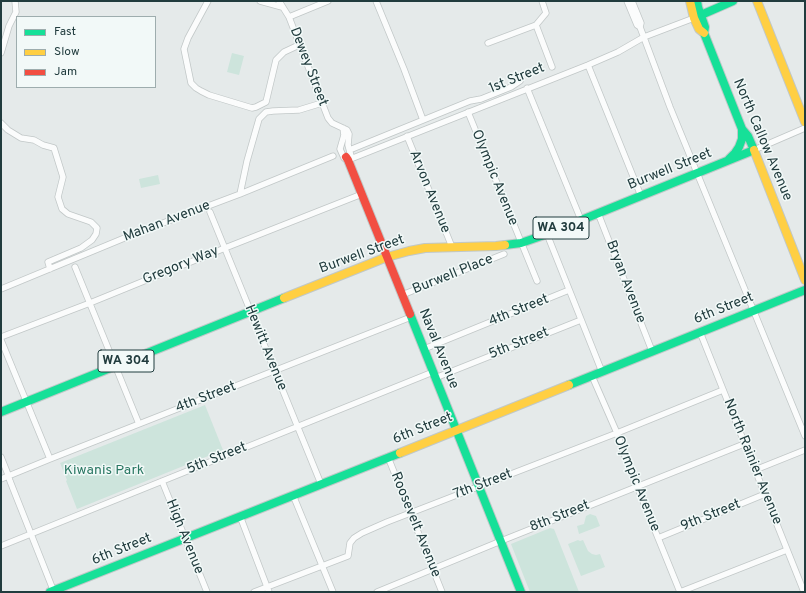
<!DOCTYPE html>
<html>
<head>
<meta charset="utf-8">
<style>
	body { margin:0 }
	#map { position:relative; width:806px; height:593px; overflow:hidden; background:#e5eaea; font-family:Overpass,sans-serif }
	canvas { display:block }
	.frame { position:absolute; inset:0; border:2px solid #213c3e; pointer-events:none }
	.legend { position:absolute; left:16px; top:16px; width:140px; height:72px; box-sizing:border-box; background:#f2f9f8; border:1px solid #9eadae; margin:0; padding:5px 7px; list-style:none; font-size:12px; color:#213c3e }
	.legend li { display:flex; align-items:center; gap:8px; height:20px }
	.legend b { width:20px; border:1px solid #9eadae }
</style>
</head>
<body>
<div id="map">
<canvas width="806" height="593"></canvas>
<div class="frame"></div>
<ul class="legend">
<li><b style="height:5px;background:#16e098"></b>Fast</li>
<li><b style="height:5px;background:#ffcf43"></b>Slow</li>
<li><b style="height:5px;background:#f24e42"></b>Jam</li>
</ul>
</div>
<script>
const context = document.querySelector('canvas').getContext('2d');
context.lineJoin = 'round';
function paint(path, color) { context.fillStyle = color; context.fill(path, 'evenodd'); }
const shape = rows => new Path2D(rows.map(r => 'M' + r).join(''));
function strokePath(path, color, width, dash) { context.strokeStyle = color; context.lineWidth = width; context.lineCap = dash ? 'butt' : 'round'; context.setLineDash(dash || []); context.stroke(path); }
function drawText(font, color, halo, rows, align = 'center') {
  context.font = font + ' Overpass,sans-serif'; context.lineWidth = 3; context.setLineDash([]); context.textBaseline = 'middle'; context.strokeStyle = halo; context.fillStyle = color; for (const [text, x, y, turn = 0] of rows) {
    context.save(); context.translate(x, y); context.rotate((+turn || 0) * Math.PI / 180); context.textAlign = isNaN(turn) ? turn : align; if (halo) context.strokeText(text, 0, 0); context.fillText(text, 0, 0); context.restore();
  }
}
paint(shape([
	[232,53,244,56,239,75,227,72],
	[158,175,160,184,141,188,139,179],
	[205,405,223,450,77,509,66,481,67,480,60,463],
	[590,514,596,516,600,526,579,534,577,526,584,524,586,516],
	[550,528,554,529,579,592,530,592,511,544],
	[578,540,580,541,583,540,588,551,592,554,596,555,600,554,605,567,581,576,568,544]
]), '#cde4dc');
const street = shape([
	[208,1,188,38,184,49,191,83,196,88,201,91,209,95,252,108,256,107,266,102,276,60,284,52,299,45],
	[260,1,282,7],
	[279,1,289,17,328,118,332,123,347,130,349,134,348,145,351,156],
	[376,1,404,69,423,120],
	[542,1,546,13,536,25,552,67],
	[627,1,637,25,640,27],
	[632,1,641,23,640,27,670,107,805,436],
	[289,17,328,1],
	[488,43,536,25],
	[1,53,9,26,16,12,15,1],
	[588,65,641,196],
	[527,88,581,220],
	[468,112,537,281],
	[1,123,8,130,21,138,34,140,43,145,54,148,63,177,58,197,62,209,68,214,91,222,97,228,96,234,92,240,81,248,48,262,50,269],
	[343,128,344,135,340,149,344,158],
	[407,136,452,247],
	[352,149,470,101,481,99,511,87,520,81],
	[754,150,805,128],
	[348,160,588,65,618,52,644,37,694,18],
	[240,194,247,161,259,119,266,112,273,111,299,110,322,103],
	[210,212,321,484],
	[598,213,652,351],
	[547,234,602,372],
	[75,267,139,424],
	[1,289,139,232,240,194,333,156],
	[402,295,504,254],
	[700,332,804,592],
	[1,337,90,303,225,248,362,194],
	[1,340,50,459],
	[424,349,569,290],
	[592,376,617,433,626,459,680,592],
	[435,378,581,320],
	[1,457,7,472,10,481,54,592],
	[388,457,442,592],
	[755,470,805,450],
	[1,479,50,459,411,317],
	[162,481,207,592],
	[293,495,333,592],
	[240,516,269,592],
	[658,538,765,494],
	[1,546,433,372],
	[254,592,348,556,350,543,354,538,362,533,387,522,617,433,723,390],
	[377,592,501,541,744,444],
	[680,592,787,550]
]);
const fast = shape([
	[701,15,733,1],
	[729,159,735,153,739,147,742,139,742,129],
	[505,245,521,243,547,234,754,150,748,136,742,129,704,33,705,27,698,7,697,1],
	[410,314,521,592],
	[569,385,805,290],
	[1,412,284,298],
	[50,592,400,453]
]);
const slow = shape([
	[690,1,694,18,699,29,704,33],
	[757,1,805,122],
	[754,150,805,280],
	[284,298,387,257,409,251,425,248,496,246,505,245],
	[400,453,569,385]
]);
const jam = shape([
	[346,157,348,160,410,314]
]);
strokePath(street, '#c1c7c7', 7);
strokePath(fast, '#c0c8c8', 10);
strokePath(slow, '#c0c8c8', 10);
strokePath(jam, '#c0c8c8', 10);
strokePath(street, '#fbfcfc', 5.5);
strokePath(fast, '#16e098', 8);
strokePath(slow, '#ffcf43', 8);
strokePath(jam, '#f24e42', 8);
for (const [x, y, w] of [
	[561,228,56],
	[126,361,56]
]) { const box = new Path2D(); box.roundRect(x - w / 2, y - 11, w, 22, 3); context.fillStyle = '#f2f9f8'; context.fill(box); strokePath(box, '#213c3e', 1); }
drawText('bold 13px', '#213c3e', null, [
	["WA 304",561,228],
	["WA 304",126,361]
]);
drawText('14px', '#213c3e', '#f2f9f8', [
	["Dewey Street",308,67,69],
	["1st Street",517,79,-22],
	["North Callow Avenue",762,140,67],
	["Burwell Street",670,170,-22],
	["Olympic Avenue",494,178,68],
	["Arvon Avenue",429,192,68],
	["Mahan Avenue",167,222,-21],
	["Burwell Street",362,255,-20],
	["Gregory Way",181,266,-22],
	["Burwell Place",453,275,-22],
	["Bryan Avenue",625,282,69],
	["6th Street",724,309,-22],
	["4th Street",519,311,-22],
	["5th Street",519,344,-22],
	["Hewitt Avenue",265,348,68],
	["Naval Avenue",438,349,68],
	["4th Street",206,398,-21],
	["6th Street",423,429,-22],
	["5th Street",217,459,-22],
	["North Rainier Avenue",752,462,68],
	["Olympic Avenue",636,484,68],
	["7th Street",483,485,-21],
	["9th Street",711,516,-22],
	["8th Street",560,517,-22],
	["Roosevelt Avenue",415,525,68],
	["High Avenue",184,537,68],
	["6th Street",122,550,-22]
]);
drawText('14px', '#297762', '#f2f9f8', [
	["Kiwanis Park",104,471]
]);
</script>
</body>
</html>
